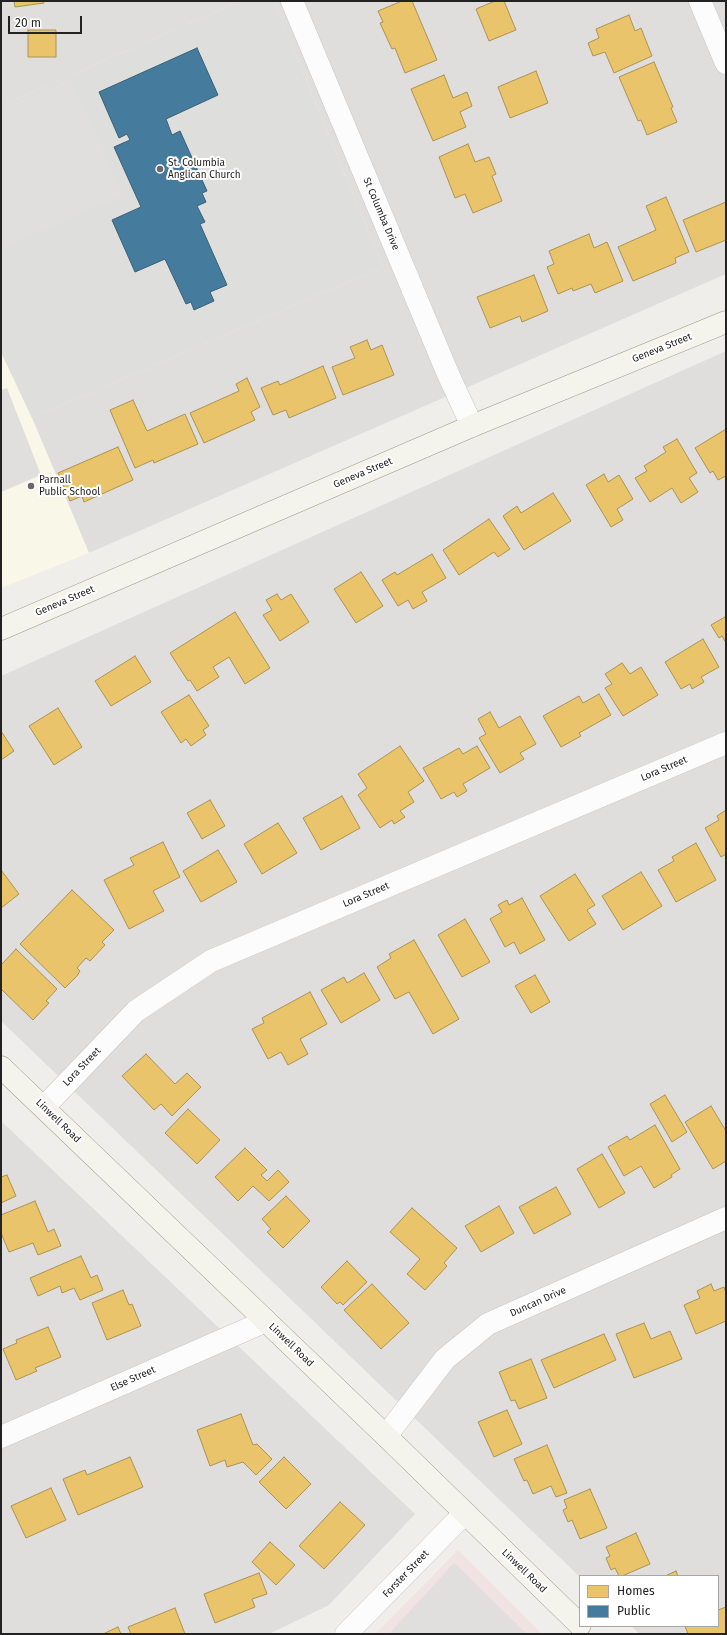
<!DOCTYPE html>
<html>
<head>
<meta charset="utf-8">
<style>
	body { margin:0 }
	#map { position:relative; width:727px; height:1635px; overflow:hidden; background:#f0eeeb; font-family:"Fira Sans",sans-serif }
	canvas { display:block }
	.frame { position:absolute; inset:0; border:2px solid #222; pointer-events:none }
	.legend { position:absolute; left:579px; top:1575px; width:140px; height:52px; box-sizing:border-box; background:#fff; border:1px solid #a7a7a7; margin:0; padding:5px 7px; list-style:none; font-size:12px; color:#222 }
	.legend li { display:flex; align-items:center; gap:8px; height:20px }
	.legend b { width:20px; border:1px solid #a7a7a7 }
	.scale { position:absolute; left:8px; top:16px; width:74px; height:18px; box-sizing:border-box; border:2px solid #222; border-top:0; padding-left:5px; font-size:12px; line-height:14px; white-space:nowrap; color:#222; -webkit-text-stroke:3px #fff; paint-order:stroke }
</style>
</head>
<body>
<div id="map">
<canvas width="727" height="1635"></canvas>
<div class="frame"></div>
<ul class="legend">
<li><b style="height:11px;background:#e9c46a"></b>Homes</li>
<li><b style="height:11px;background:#457b9d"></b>Public</li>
</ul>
<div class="scale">20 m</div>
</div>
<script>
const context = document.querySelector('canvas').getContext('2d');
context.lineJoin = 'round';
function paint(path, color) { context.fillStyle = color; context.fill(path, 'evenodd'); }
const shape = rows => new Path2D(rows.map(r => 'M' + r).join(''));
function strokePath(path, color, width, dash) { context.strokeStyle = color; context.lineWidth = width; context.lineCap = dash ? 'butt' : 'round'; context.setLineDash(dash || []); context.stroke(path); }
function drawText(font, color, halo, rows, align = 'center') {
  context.font = font + ' "Fira Sans",sans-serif'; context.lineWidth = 4; context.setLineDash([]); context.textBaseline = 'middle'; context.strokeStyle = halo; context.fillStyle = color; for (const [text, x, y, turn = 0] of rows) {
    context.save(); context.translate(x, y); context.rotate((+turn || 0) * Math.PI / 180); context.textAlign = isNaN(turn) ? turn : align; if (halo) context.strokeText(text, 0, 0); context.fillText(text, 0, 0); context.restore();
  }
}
paint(shape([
	[1,1,240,1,1,106],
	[274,1,726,1,726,274,89,553,32,418,383,267],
	[726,351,726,1634,640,1634,631,1626,718,1626,718,1576,580,1577,1,1021,1,676],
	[1,1121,415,1514,329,1605,269,1634,1,1634]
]), '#dfdedc');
paint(shape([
	[458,1550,542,1634,375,1634]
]), '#f1e3e1');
paint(shape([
	[1,352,32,418,89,553,1,588]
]), '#f8f7e8');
paint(shape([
	[240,1,274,1,383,267,32,418,1,352,1,106]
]), '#dededc');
paint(shape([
	[71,78,123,195,1,249,1,109],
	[7,388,41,475,1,492,1,390],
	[454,1563,481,1589,527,1634,389,1634]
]), '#e0dfde');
const homes = shape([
	[14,1,43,1,44,3,15,7,14,1],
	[402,1,412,1,437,60,405,73,395,48,392,49,380,23,383,22,378,11,402,1],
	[495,1,504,1,516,30,489,41,476,9,495,1],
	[629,15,635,31,641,28,652,56,614,73,605,52,593,56,588,43,599,38,596,29,629,15],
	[28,30,56,30,56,57,28,57,28,30],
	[654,62,673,107,671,108,677,122,647,135,641,120,638,121,619,77,654,62],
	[536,71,548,103,510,118,498,87,536,71],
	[444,75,453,98,467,92,472,106,460,112,466,127,433,141,411,89,444,75],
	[468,144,475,162,489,157,496,174,492,176,502,201,473,213,465,194,455,198,439,157,468,144],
	[666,197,689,252,675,258,676,263,633,281,618,247,656,230,646,206,666,197],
	[726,202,726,240,696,252,683,220,726,202],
	[589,234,594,248,607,242,623,281,595,293,591,284,573,291,572,288,558,294,547,267,554,264,549,251,589,234],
	[534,275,548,311,522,322,520,316,490,328,477,297,534,275],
	[367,340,371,350,382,345,394,375,343,395,332,367,355,358,350,347,367,340],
	[323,366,336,398,289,418,286,410,273,415,261,388,278,381,280,385,323,366],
	[247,378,260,407,251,412,255,420,204,443,190,413,239,391,236,384,247,378],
	[133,400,147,431,185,414,198,444,154,463,153,460,135,468,110,410,133,400],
	[726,429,726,476,718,480,713,471,710,473,695,448,726,429],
	[677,439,697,473,689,478,698,492,681,503,672,488,650,502,635,478,647,471,644,466,666,452,663,447,677,439],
	[118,447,133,480,84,502,82,496,70,501,58,473,118,447],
	[604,474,608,482,619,475,633,499,617,509,623,520,611,527,586,485,604,474],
	[553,493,571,521,524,550,503,516,517,506,521,513,553,493],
	[489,519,510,549,498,557,494,552,459,575,443,550,489,519],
	[432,554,446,578,422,592,427,601,413,609,408,600,398,606,382,580,395,572,397,575,432,554],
	[361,572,383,606,356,623,334,589,361,572],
	[277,594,281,600,291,594,309,622,280,641,263,615,272,610,266,600,277,594],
	[235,612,270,668,245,684,229,657,213,667,219,677,197,691,190,680,188,681,170,653,235,612],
	[725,617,726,619,726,643,722,636,719,638,711,625,725,617],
	[703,639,719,667,701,677,704,682,692,689,690,684,681,689,665,662,703,639],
	[135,656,151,682,111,706,95,681,135,656],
	[622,663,630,674,641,667,658,695,623,716,605,688,612,684,605,674,622,663],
	[599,694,611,715,579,733,581,736,561,747,543,716,579,696,583,703,599,694],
	[189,695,209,726,203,730,206,735,191,746,186,739,181,743,161,712,189,695],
	[58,708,82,747,54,765,29,726,58,708],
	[490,712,499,728,520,716,536,744,520,753,524,759,500,773,479,738,486,734,478,719,490,712],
	[1,731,14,751,1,760,1,731],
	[400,746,424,781,408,792,414,802,400,811,405,817,394,824,392,820,380,828,358,795,367,788,358,774,400,746],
	[477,746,490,768,463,784,467,791,457,797,454,792,441,799,423,768,459,748,463,754,477,746],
	[342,796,360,828,321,850,303,818,342,796],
	[210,800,225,826,202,839,187,813,210,800],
	[726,810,726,854,721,857,705,828,719,820,717,816,726,810],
	[278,823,297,853,262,874,244,844,278,823],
	[163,842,180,877,153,891,164,911,129,929,104,880,134,865,130,858,163,842],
	[696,843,716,880,676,902,658,870,674,861,672,857,696,843],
	[218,850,237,882,201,902,183,871,218,850],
	[1,870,19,894,1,908,1,870],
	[641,872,662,906,623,930,602,896,641,872],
	[575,874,595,905,587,910,596,924,569,941,540,896,575,874],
	[72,890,114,930,102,942,105,945,90,961,86,958,77,968,80,971,77,976,65,988,20,944,72,890],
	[522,898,545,940,520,954,514,942,505,947,490,919,502,912,498,905,507,900,509,905,522,898],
	[465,919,490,962,462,977,438,935,465,919],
	[414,940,459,1019,433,1034,409,992,395,999,377,967,391,958,389,954,414,940],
	[16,949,57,989,46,1001,49,1003,33,1020,1,989,1,965,16,949],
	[364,973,380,1000,341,1023,321,990,344,977,347,983,364,973],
	[535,975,550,1002,531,1013,515,986,535,975],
	[310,992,327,1024,300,1039,308,1054,288,1065,281,1052,268,1059,252,1029,264,1023,262,1018,310,992],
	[146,1054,175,1084,187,1073,201,1087,172,1116,161,1104,154,1110,122,1076,146,1054],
	[665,1095,687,1132,672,1142,650,1104,665,1095],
	[711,1106,726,1131,726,1161,713,1169,685,1122,711,1106],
	[188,1109,220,1140,197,1164,165,1133,188,1109],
	[655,1125,680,1169,671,1175,672,1177,654,1188,641,1166,624,1176,608,1147,627,1136,630,1140,655,1125],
	[245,1148,267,1170,261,1175,267,1181,278,1170,289,1182,269,1201,253,1186,238,1201,215,1177,245,1148],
	[602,1154,625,1193,599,1208,577,1169,602,1154],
	[7,1175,16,1196,1,1203,1,1177,7,1175],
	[556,1187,571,1214,534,1234,519,1207,556,1187],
	[286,1196,310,1221,283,1248,267,1232,271,1229,262,1219,286,1196],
	[35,1201,48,1232,54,1229,61,1246,38,1255,33,1243,9,1252,1,1233,1,1215,35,1201],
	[499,1206,514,1233,481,1252,465,1226,499,1206],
	[412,1208,457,1248,444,1263,447,1266,425,1290,407,1274,420,1259,390,1232,412,1208],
	[81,1256,91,1278,97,1275,103,1290,80,1300,74,1288,62,1293,60,1286,38,1296,30,1278,81,1256],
	[347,1261,367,1282,343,1305,340,1302,337,1304,321,1287,347,1261],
	[372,1284,409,1323,381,1349,344,1310,372,1284],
	[711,1284,714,1291,724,1287,726,1293,726,1321,696,1334,684,1305,700,1298,697,1291,711,1284],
	[123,1290,129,1305,132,1304,141,1326,107,1340,92,1303,123,1290],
	[644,1323,651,1339,670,1331,682,1359,634,1378,616,1334,644,1323],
	[48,1327,61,1357,35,1368,37,1371,16,1380,3,1349,17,1343,16,1340,48,1327],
	[604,1334,616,1360,554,1388,541,1360,604,1334],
	[531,1359,547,1398,519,1409,515,1400,511,1401,499,1372,531,1359],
	[507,1410,522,1444,494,1457,478,1422,507,1410],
	[241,1414,253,1445,257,1444,272,1459,256,1475,243,1462,227,1467,225,1460,210,1466,197,1430,241,1414],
	[547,1445,567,1493,556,1497,551,1486,533,1494,527,1480,524,1481,514,1459,547,1445],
	[130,1457,143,1487,78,1515,63,1479,85,1470,87,1475,130,1457],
	[284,1457,311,1484,286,1509,259,1482,284,1457],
	[51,1488,66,1520,26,1538,11,1506,51,1488],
	[590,1489,607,1528,580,1539,572,1520,568,1522,563,1510,567,1508,564,1500,590,1489],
	[340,1502,365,1525,324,1569,299,1546,340,1502],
	[636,1533,650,1564,622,1576,619,1576,615,1568,611,1570,606,1558,610,1556,606,1547,636,1533],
	[270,1542,295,1565,276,1585,252,1562,270,1542],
	[676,1571,678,1576,665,1576,676,1571],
	[259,1573,267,1594,252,1599,255,1607,215,1623,204,1594,259,1573],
	[726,1607,726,1634,688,1634,685,1626,718,1626,718,1610,726,1607],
	[175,1608,185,1634,131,1634,128,1627,175,1608],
	[118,1627,121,1634,103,1634,118,1627]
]);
paint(homes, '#e9c46a');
strokePath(homes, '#ad9354', 1);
const public = shape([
	[197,48,218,95,166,119,172,135,180,131,207,191,202,193,206,202,197,206,205,222,200,224,227,285,210,292,214,301,194,310,191,302,186,304,165,259,135,272,112,220,141,207,114,147,130,140,127,134,119,138,99,92,197,48]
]);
paint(public, '#457b9d');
strokePath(public, '#3a6078', 1);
const street = shape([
	[292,1,448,374,472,426],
	[700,1,726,63],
	[44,1107,136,1011,211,961,726,743],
	[386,1436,445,1359,488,1324,726,1218],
	[1,1437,266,1321],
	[346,1634,465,1513]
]);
const secondary = shape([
	[1,629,472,426,726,322],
	[1,1067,386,1436,580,1625]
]);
strokePath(street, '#c9c8c7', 23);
strokePath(secondary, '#999a82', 23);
strokePath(street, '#fdfcfc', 22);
strokePath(secondary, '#f4f4ed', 22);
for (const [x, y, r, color] of [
	[160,169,4,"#6a6968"],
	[31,486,4,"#6a6968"]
]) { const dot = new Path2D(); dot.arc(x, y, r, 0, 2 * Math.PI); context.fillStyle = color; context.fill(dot); strokePath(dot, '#fff', 1.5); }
drawText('10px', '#222', '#fff', [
	["St. Columbia",168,163],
	["Anglican Church",168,175],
	["Parnall",39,480],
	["Public School",39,492]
], 'left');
drawText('10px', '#222', '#fff', [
	["St Columba Drive",381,214,67],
	["Geneva Street",662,348,-22],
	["Geneva Street",363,473,-23],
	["Geneva Street",65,601,-23],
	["Lora Street",664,769,-23],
	["Lora Street",366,895,-23],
	["Lora Street",82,1067,-46],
	["Linwell Road",58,1121,44],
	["Duncan Drive",538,1302,-24],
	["Linwell Road",291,1345,44],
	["Else Street",133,1379,-24],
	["Linwell Road",524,1571,44],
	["Forster Street",406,1574,-46]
]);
</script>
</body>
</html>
